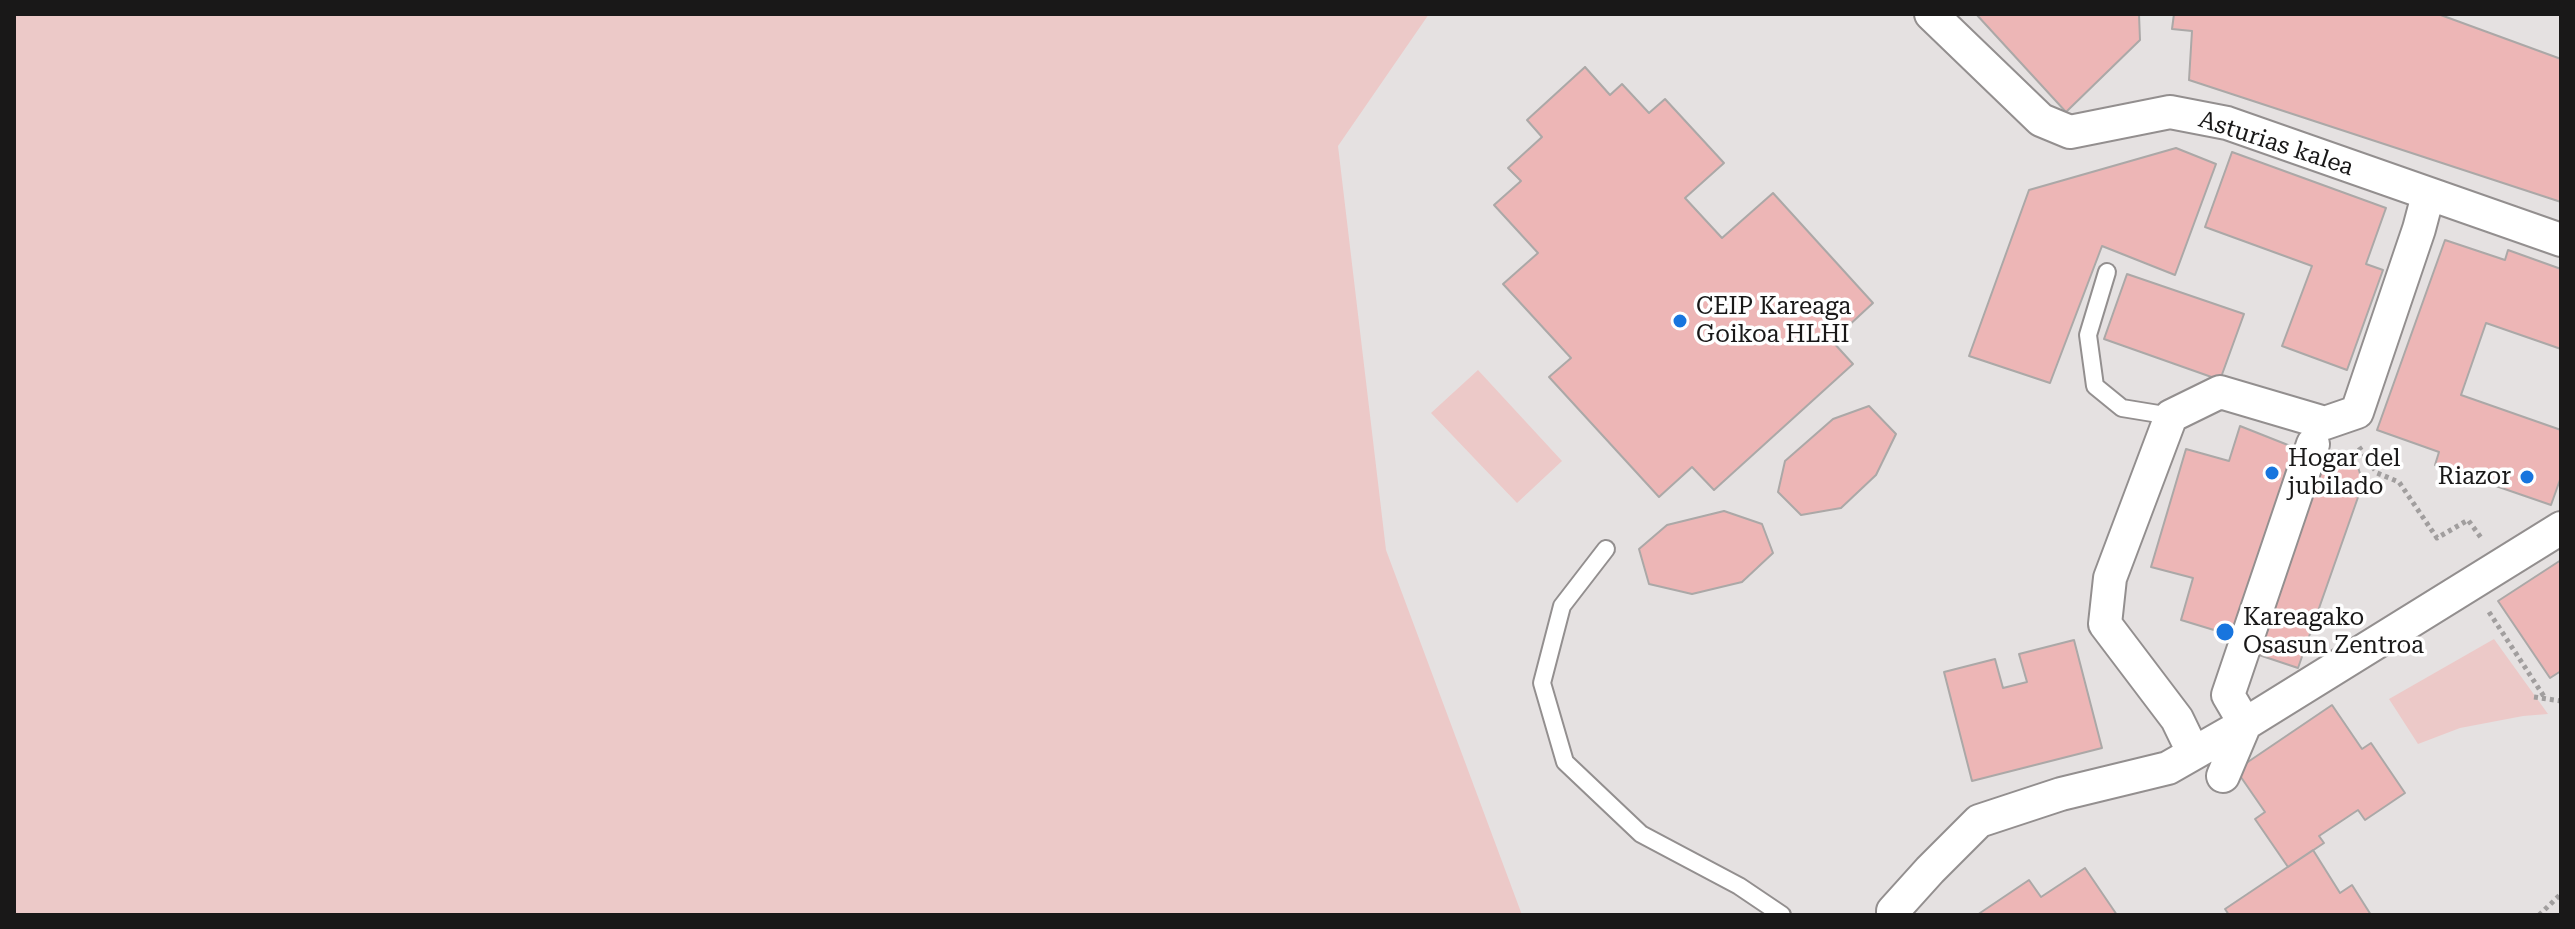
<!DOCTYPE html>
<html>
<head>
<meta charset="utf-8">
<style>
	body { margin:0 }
	#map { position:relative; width:2575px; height:929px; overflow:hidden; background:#e5e1e1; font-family:"Roboto Serif",serif }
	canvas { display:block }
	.frame { position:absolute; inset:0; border:16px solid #191818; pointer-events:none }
</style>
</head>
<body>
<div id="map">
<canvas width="2575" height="929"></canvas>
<div class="frame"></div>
</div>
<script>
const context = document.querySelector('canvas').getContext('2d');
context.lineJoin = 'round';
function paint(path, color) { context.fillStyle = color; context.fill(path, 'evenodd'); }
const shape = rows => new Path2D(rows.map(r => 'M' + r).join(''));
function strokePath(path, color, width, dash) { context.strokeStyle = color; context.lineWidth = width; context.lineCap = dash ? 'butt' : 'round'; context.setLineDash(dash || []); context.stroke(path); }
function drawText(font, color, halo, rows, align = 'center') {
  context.font = font + ' "Roboto Serif",serif'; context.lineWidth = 7; context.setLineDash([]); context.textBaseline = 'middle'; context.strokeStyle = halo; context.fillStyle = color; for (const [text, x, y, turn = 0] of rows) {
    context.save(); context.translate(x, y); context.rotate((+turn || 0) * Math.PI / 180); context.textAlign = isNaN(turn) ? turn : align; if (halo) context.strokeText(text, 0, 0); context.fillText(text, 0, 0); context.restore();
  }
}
paint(shape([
	[14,14,1429,14,1338,146,1386,550,1522,915,14,915],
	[1478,370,1562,461,1517,503,1431,413],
	[2494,639,2548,714,2523,716,2460,728,2418,744,2389,699]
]), '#ecc9c8');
const building = shape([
	[1976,14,2139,14,2140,40,2066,112,1976,14],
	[2174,14,2438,14,2561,59,2561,202,2189,80,2192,31,2172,29,2174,14],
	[1585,67,1610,95,1622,84,1649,113,1665,99,1724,163,1685,198,1722,238,1773,193,1873,303,1832,341,1853,364,1714,490,1692,467,1659,497,1549,377,1571,358,1503,284,1538,253,1494,205,1521,181,1508,168,1542,137,1527,120,1585,67],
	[2176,148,2216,164,2175,275,2102,246,2050,383,1969,356,2029,190,2176,148],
	[2232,152,2386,208,2366,264,2383,270,2347,370,2282,346,2312,266,2205,227,2232,152],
	[2445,240,2505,260,2508,250,2561,269,2561,349,2486,323,2461,395,2561,430,2561,477,2551,505,2435,465,2439,452,2377,430,2445,240],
	[2127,274,2244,314,2220,380,2104,339,2127,274],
	[1869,406,1896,434,1876,475,1841,508,1801,515,1778,492,1785,461,1833,419,1869,406],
	[2240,426,2293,447,2237,637,2181,620,2193,578,2151,567,2186,449,2229,461,2240,426],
	[2317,457,2357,464,2363,483,2298,668,2250,652,2317,457],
	[1724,511,1762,524,1773,553,1742,582,1692,594,1649,584,1639,549,1667,525,1724,511],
	[2561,560,2561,671,2550,678,2498,601,2561,560],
	[2074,640,2102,748,1972,781,1944,672,1995,659,2003,688,2027,682,2019,654,2074,640],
	[2332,705,2362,749,2371,743,2405,793,2365,820,2358,810,2319,836,2324,843,2288,867,2255,819,2265,812,2236,770,2332,705],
	[2313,850,2340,893,2352,885,2371,915,2229,915,2225,909,2313,850],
	[2085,868,2117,915,1977,915,2029,880,2041,897,2085,868]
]);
paint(building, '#edb6b6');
strokePath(building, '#aba8a7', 2);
const lane = shape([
	[2107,272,2088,335,2095,386,2122,408,2171,416],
	[1606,549,1562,606,1542,683,1565,762,1641,834,1739,886,1782,915]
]);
const street = shape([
	[1931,14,2041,120,2070,132,2170,112,2227,123,2561,240],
	[2193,752,2177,719,2105,624,2110,578,2171,416,2220,392,2325,423,2357,412,2419,229,2428,195],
	[2223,776,2245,724,2228,695,2313,444],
	[1893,915,1893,911,1930,870,1979,821,2061,794,2168,768,2245,724,2561,528]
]);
strokePath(lane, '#938f8f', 20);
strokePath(street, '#938f8f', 36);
strokePath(shape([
	[2359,447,2377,473,2399,482,2437,538,2468,520,2482,539],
	[2489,612,2545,698],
	[2534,697,2561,701],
	[2539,915,2561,894]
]), '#a19e9e', 5, [4, 4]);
strokePath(lane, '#fff', 16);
strokePath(street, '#fff', 32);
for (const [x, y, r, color] of [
	[1680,321,8,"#1875de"],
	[2272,473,8,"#1875de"],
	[2527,477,8,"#1875de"],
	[2225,632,10,"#1875de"]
]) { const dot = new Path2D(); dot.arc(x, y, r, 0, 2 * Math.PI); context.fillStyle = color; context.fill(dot); strokePath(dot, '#fff', 3); }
drawText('24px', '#191818', '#fff', [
	["Asturias kalea",2276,144,18]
]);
drawText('24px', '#191818', '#fff', [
	["CEIP Kareaga",1696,307],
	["Goikoa HLHI",1696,335],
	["Hogar del",2288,459],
	["jubilado",2288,487],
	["Riazor",2511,477,"right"],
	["Kareagako",2243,618],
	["Osasun Zentroa",2243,646]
], 'left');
</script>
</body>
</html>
